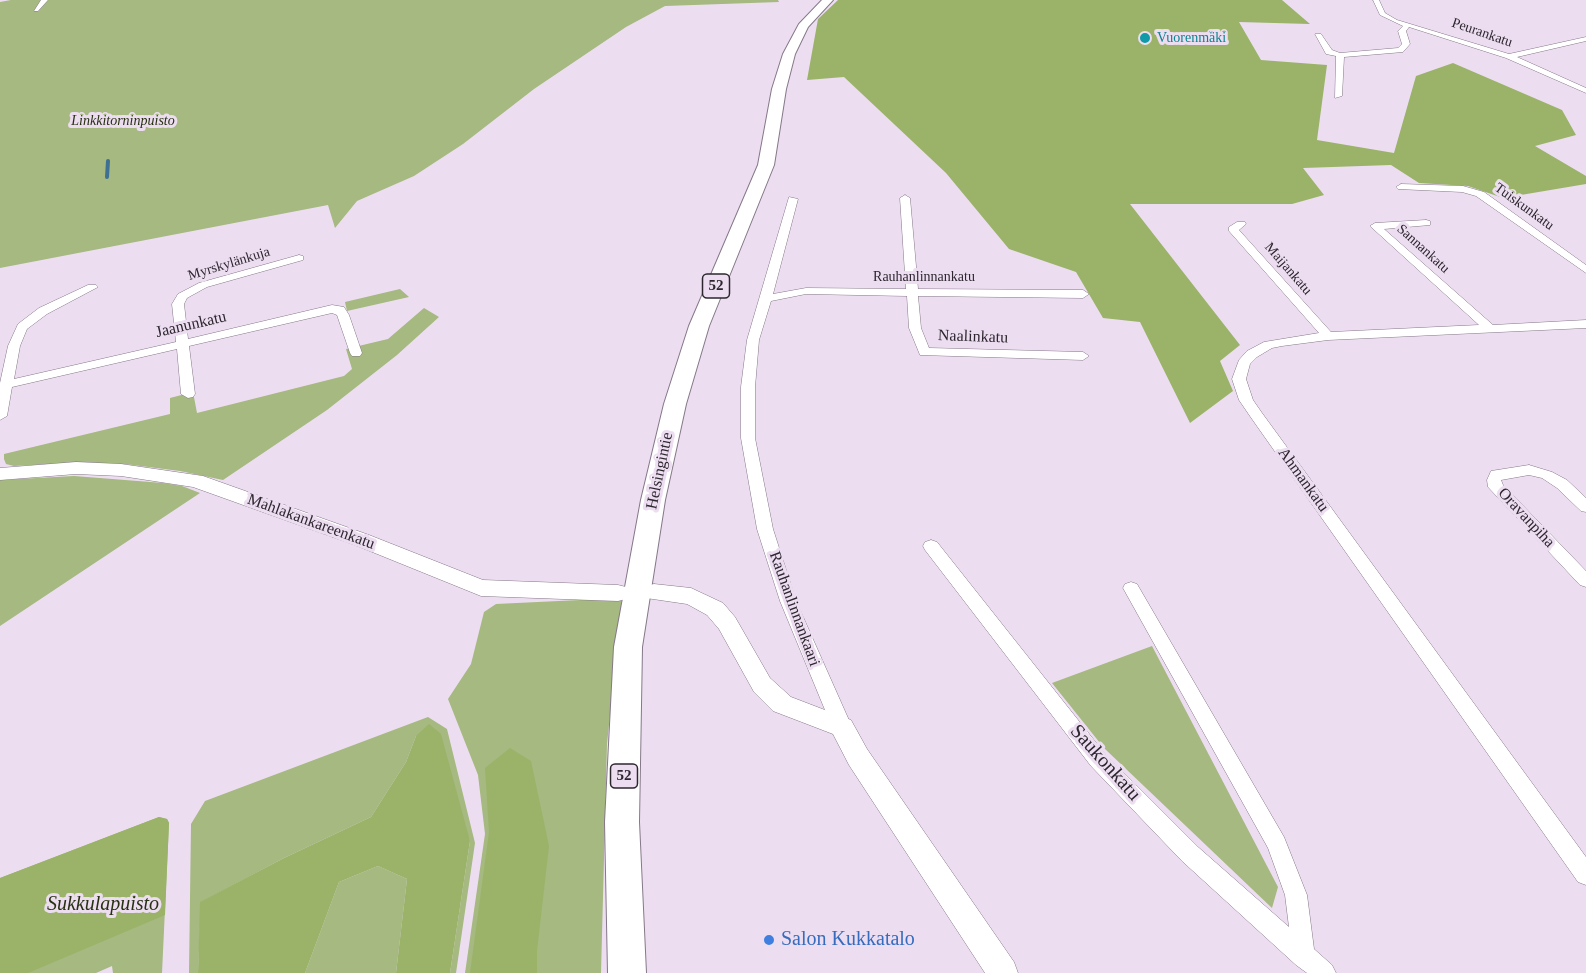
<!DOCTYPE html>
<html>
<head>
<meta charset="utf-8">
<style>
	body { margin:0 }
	canvas { display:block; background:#ecddf0 }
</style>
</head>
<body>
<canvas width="1586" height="973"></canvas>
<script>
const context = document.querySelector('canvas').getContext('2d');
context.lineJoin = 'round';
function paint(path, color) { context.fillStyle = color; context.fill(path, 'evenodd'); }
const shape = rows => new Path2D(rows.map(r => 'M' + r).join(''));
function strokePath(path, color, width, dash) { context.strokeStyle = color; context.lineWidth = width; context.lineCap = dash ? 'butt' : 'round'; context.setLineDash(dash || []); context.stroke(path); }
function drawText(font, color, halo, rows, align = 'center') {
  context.font = font + ' "Times New Roman",serif'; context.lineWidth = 6; context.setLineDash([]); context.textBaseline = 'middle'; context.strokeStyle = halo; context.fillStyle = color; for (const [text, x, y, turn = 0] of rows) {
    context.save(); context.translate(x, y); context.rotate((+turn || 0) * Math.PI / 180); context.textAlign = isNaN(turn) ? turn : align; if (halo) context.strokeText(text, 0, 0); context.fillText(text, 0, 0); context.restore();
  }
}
paint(shape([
	[11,0,778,0,779,2,665,6,626,27,534,89,463,144,414,176,357,201,335,228,328,205,0,268,0,2],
	[400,289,409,297,347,311,345,302],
	[424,308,439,317,397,355,327,410,223,480,180,471,125,464,69,463,14,466,6,464,4,459,4,454,170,414,170,398,193,392,197,413,344,376,352,369,346,349,388,339],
	[74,476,163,483,182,486,200,493,0,626,0,480],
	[622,598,607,744,601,973,465,973,485,834,478,775,448,699,471,664,484,612,496,604],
	[1152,646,1278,887,1272,908,1104,748,1052,683],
	[428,717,447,729,475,843,456,973,450,973,470,841,416,736,406,762,371,817,284,858,201,902,198,973,189,973,191,824,205,801],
	[159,817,167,819,169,823,162,973,113,973,112,966,96,973,0,973,0,878],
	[378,866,407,879,396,973,305,973,339,882]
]), '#a5b980');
paint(shape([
	[838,0,1282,0,1310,24,1239,22,1261,60,1327,65,1317,140,1394,153,1416,76,1453,63,1562,110,1576,135,1535,146,1586,176,1586,184,1503,198,1468,186,1419,183,1391,165,1303,168,1324,195,1292,204,1130,204,1240,345,1220,361,1233,391,1190,423,1140,322,1103,318,1076,272,1009,249,946,173,844,77,807,80,818,19],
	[429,724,441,734,470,841,450,973,396,973,407,879,378,866,339,882,305,973,198,973,200,902,284,858,371,817,406,762,416,736],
	[510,748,531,761,549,846,537,951,537,973,470,973,489,832,485,768],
	[159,817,167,819,169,823,165,915,28,973,0,973,0,878]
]), '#9ab369');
strokePath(shape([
	[107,177,108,161]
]), '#3e7094', 4);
const minor = shape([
	[41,0,48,0,38,11,34,11,41,0],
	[1373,0,1379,0,1385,13,1397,20,1509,54,1586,37,1586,41,1517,57,1586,88,1586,93,1506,58,1409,27,1406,31,1410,44,1403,52,1344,57,1342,96,1335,98,1336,56,1326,54,1315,34,1321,34,1332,50,1340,53,1398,48,1402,44,1398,31,1403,26,1380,15,1373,0],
	[1401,184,1463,186,1484,192,1586,265,1586,273,1476,196,1462,192,1398,189,1396,187,1401,184],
	[905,195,910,198,918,289,1083,290,1089,294,1083,298,918,296,921,328,929,348,1083,352,1089,356,1083,360,920,355,909,328,907,296,806,294,771,301,759,340,755,387,755,438,773,529,796,601,852,727,849,733,842,735,835,733,832,727,780,601,757,529,741,438,741,387,747,340,789,197,798,199,773,294,806,288,906,289,900,198,905,195],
	[1426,220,1430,221,1430,225,1384,229,1493,325,1586,320,1586,328,1328,340,1282,346,1272,348,1257,357,1250,364,1246,379,1253,400,1262,413,1586,857,1586,885,1578,882,1252,419,1239,400,1232,379,1239,360,1247,351,1264,342,1319,333,1229,231,1229,227,1237,222,1245,222,1246,224,1239,230,1331,332,1479,325,1370,226,1375,223,1426,220],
	[299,255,303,256,303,260,207,287,187,298,184,304,188,339,332,305,344,307,349,315,362,353,360,356,352,356,350,353,337,315,332,313,189,346,195,394,193,397,188,398,181,394,177,349,12,387,7,416,0,420,0,383,8,346,18,324,39,308,88,285,96,285,98,287,47,314,27,329,20,346,14,379,176,342,172,304,178,294,199,283,299,255],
	[1529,465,1552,472,1567,480,1586,498,1586,512,1581,511,1557,488,1542,478,1529,475,1501,480,1503,485,1586,571,1586,587,1580,585,1488,487,1487,480,1491,471,1529,465],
	[931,540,937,542,1105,754,1198,847,1289,927,1285,895,1268,848,1123,588,1125,584,1131,582,1137,584,1284,837,1307,895,1314,949,1332,965,1336,973,1307,973,1296,965,1182,861,1091,766,925,550,923,546,925,542,931,540]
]);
const tertiary = shape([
	[76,462,121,464,203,476,369,535,483,580,618,585,626,587,629,593,626,599,618,601,481,596,355,545,193,487,121,476,76,474,0,480,0,468,76,462],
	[654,584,691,588,723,603,735,617,770,678,791,697,851,720,867,749,1014,962,1018,973,985,973,849,765,833,734,773,711,754,692,719,629,707,615,687,604,646,598,643,592,646,586,654,584]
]);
const primary = shape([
	[822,0,833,0,808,27,795,54,786,89,774,165,709,326,686,404,665,500,642,647,639,822,646,973,608,973,605,822,614,647,641,500,664,404,689,326,758,165,772,89,783,54,799,24,822,0]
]);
strokePath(minor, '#857888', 1);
strokePath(tertiary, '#857888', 1);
strokePath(primary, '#857888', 2);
paint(minor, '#fff');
paint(tertiary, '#fff');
paint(primary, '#fff');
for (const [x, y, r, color] of [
	[1145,38,6,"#0f9aa8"],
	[769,940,6,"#3f7fe0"]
]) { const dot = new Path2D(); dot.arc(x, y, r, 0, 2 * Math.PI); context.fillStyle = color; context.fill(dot); strokePath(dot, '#ecddf0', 2); }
drawText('14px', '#2c272e', '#ecddf0', [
	["Peurankatu",1482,33,19],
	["Tuiskunkatu",1524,207,36],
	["Sannankatu",1423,249,42],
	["Myrskylänkuja",229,264,-17],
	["Maijankatu",1288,269,49],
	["Rauhanlinnankatu",924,277]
]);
drawText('14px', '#0d838f', '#ecddf0', [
	["Vuorenmäki",1157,38]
], 'left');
drawText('italic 14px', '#273111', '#ecddf0', [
	["Linkkitorninpuisto",123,121]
]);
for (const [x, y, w] of [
	[716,286,27],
	[624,776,27]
]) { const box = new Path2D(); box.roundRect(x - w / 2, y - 12, w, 24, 4.5); context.fillStyle = '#ecddf0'; context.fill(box); strokePath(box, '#2c272e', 1.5); }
drawText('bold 15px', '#2c272e', null, [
	["52",716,286],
	["52",624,776]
]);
drawText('16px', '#2c272e', '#ecddf0', [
	["Jaanunkatu",191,325,-13],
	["Naalinkatu",973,337,2],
	["Helsingintie",660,471,-78],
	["Ahmankatu",1303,480,54],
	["Oravanpiha",1526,518,47],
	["Mahlakankareenkatu",311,522,20],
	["Rauhanlinnankaari",794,609,70]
]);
drawText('20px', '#2c272e', '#ecddf0', [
	["Saukonkatu",1105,763,48]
]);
drawText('italic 20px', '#273111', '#ecddf0', [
	["Sukkulapuisto",103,905]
]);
drawText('20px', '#366cbe', '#ecddf0', [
	["Salon Kukkatalo",781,940]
], 'left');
</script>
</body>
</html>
